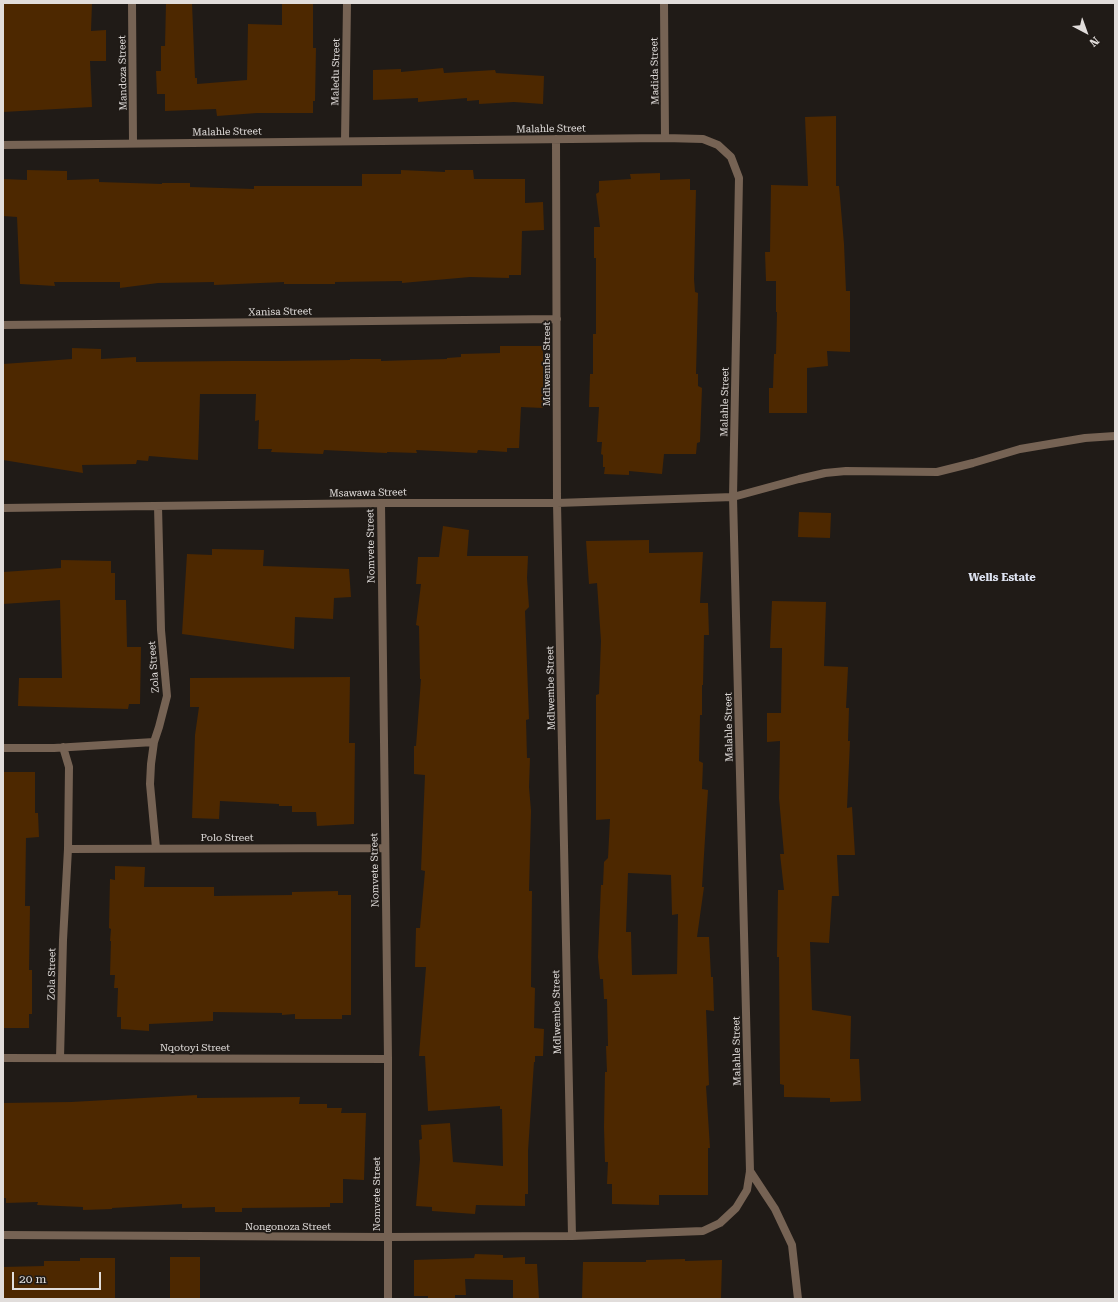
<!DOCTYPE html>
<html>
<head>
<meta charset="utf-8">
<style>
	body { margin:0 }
	#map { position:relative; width:1118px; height:1302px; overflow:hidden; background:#201b17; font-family:"Roboto Serif",serif }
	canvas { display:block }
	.frame { position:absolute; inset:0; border:4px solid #e1dddb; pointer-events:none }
	.north { position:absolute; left:1066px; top:12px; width:40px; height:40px; -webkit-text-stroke:3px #201b17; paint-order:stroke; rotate:139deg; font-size:11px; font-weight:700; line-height:16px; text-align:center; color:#e1dddb }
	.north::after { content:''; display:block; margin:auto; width:14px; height:18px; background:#e1dddb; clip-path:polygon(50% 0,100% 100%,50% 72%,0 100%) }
	.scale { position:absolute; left:12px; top:1272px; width:89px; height:18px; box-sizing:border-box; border:2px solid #e1dddb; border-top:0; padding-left:5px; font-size:12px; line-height:14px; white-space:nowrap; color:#e1dddb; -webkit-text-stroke:3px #201b17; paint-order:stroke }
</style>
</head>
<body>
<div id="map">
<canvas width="1118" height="1302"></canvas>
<div class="frame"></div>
<div class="north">N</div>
<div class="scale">20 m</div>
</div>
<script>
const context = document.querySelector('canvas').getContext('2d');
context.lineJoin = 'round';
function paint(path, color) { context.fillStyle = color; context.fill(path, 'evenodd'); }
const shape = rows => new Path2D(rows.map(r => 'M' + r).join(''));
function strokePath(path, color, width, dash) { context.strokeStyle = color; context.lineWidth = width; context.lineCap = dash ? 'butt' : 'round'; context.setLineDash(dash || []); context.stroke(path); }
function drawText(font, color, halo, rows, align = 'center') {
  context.font = font + ' "Roboto Serif",serif'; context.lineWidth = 3.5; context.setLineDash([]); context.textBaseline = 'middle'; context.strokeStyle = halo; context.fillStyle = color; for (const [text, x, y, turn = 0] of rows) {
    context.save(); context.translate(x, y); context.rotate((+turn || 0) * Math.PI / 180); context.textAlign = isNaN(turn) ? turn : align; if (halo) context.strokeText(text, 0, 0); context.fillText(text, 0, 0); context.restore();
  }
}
paint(shape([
	[3,3,92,3,91,31,106,30,106,61,90,61,92,107,3,112],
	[166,3,192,3,195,78,197,78,197,84,247,80,248,24,282,25,282,3,313,3,313,48,316,48,315,101,313,101,313,113,257,113,217,116,216,109,165,111,165,94,157,94,156,71,161,71,161,46,165,46],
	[443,68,444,73,495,70,496,73,544,76,543,104,514,102,479,104,479,100,467,101,467,98,418,102,418,98,373,100,373,70,401,69,401,72],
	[836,116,836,186,839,186,844,244,846,291,850,291,850,352,827,351,828,366,807,368,807,413,769,413,769,388,773,388,774,354,776,354,777,312,776,312,776,281,766,281,765,252,770,252,771,185,808,186,805,117],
	[27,170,67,171,67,180,99,179,99,182,162,184,162,183,190,183,190,187,254,189,254,186,362,186,362,174,401,174,401,170,445,172,445,170,473,170,474,179,525,179,525,203,543,202,544,230,522,231,521,275,509,275,509,278,470,277,402,283,402,281,335,282,335,284,284,284,284,282,214,285,214,282,158,283,120,288,120,282,54,282,55,286,20,284,17,217,3,216,3,179,27,180],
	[660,173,660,180,690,179,690,190,696,190,694,279,695,292,698,293,696,374,698,374,698,386,702,388,700,442,697,443,696,454,664,454,662,474,629,471,629,475,604,474,605,467,603,467,603,455,601,454,602,442,597,442,599,407,589,407,590,374,593,374,593,334,596,334,596,258,594,258,594,227,600,227,596,194,599,192,599,181,631,179,630,174],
	[500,346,543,346,543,408,521,407,519,448,507,448,507,452,478,450,477,453,416,450,417,453,387,452,387,453,324,450,323,454,271,452,272,449,258,449,259,420,255,421,256,394,200,394,198,460,149,456,148,461,137,460,136,464,82,465,83,473,3,460,3,364,72,359,72,348,101,349,101,359,136,357,136,362,231,361,277,361,350,360,350,359,381,359,381,361,447,359,447,358,461,357,461,354,500,353],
	[799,512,831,513,830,538,798,537],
	[443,526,469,530,467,556,528,556,527,578,529,607,525,611,529,719,526,720,527,758,530,758,529,787,531,811,529,891,532,891,531,987,535,988,534,1028,544,1029,543,1056,535,1056,535,1062,534,1062,528,1151,528,1194,525,1194,525,1206,476,1205,475,1214,432,1211,432,1207,416,1206,420,1159,419,1140,422,1139,421,1125,450,1123,453,1162,503,1166,502,1109,500,1109,500,1106,428,1111,425,1056,419,1056,426,967,415,967,416,928,420,928,425,871,421,870,425,775,414,774,414,746,416,746,421,679,420,679,419,626,416,625,421,584,416,584,418,557,439,557],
	[649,540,649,553,703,552,700,603,708,603,709,635,704,635,703,685,702,685,702,715,700,715,699,761,703,763,702,789,708,790,702,887,704,887,697,937,709,937,711,977,713,977,714,1011,706,1010,709,1085,706,1086,710,1148,708,1148,708,1195,659,1195,659,1205,612,1204,612,1184,607,1184,608,1162,605,1162,604,1127,605,1072,607,1072,606,1046,608,1046,607,999,604,999,603,979,600,979,598,957,601,885,603,885,604,862,608,858,610,819,596,820,596,695,599,694,601,641,597,583,589,584,586,541],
	[628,873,671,875,672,915,678,914,677,974,632,975,631,932,626,932],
	[212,549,264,550,263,566,349,569,351,597,334,598,333,619,295,617,294,649,182,634,187,554,212,555],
	[61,560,111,561,111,573,115,573,115,600,126,600,127,647,141,647,140,704,129,704,128,709,18,706,19,678,62,678,60,600,3,604,3,572,61,568],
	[772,601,826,602,824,666,848,667,846,708,849,708,848,741,850,741,847,808,852,807,855,855,837,855,839,896,832,896,829,943,810,942,812,1010,851,1016,850,1059,859,1059,861,1101,830,1102,830,1098,784,1097,784,1085,780,1084,779,957,777,957,778,890,784,890,780,854,784,854,779,798,780,741,767,742,767,713,781,713,782,648,770,648],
	[350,677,349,743,355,743,354,824,317,826,316,812,292,812,292,806,279,806,279,804,220,801,219,819,192,818,195,735,199,707,190,707,190,678],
	[3,772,35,772,35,813,38,813,39,837,26,838,25,906,30,906,29,970,32,970,32,1014,29,1014,29,1028,3,1028],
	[115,866,145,867,144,887,214,887,214,896,292,895,292,892,338,891,338,895,351,895,351,1015,342,1015,342,1019,295,1019,295,1014,282,1015,282,1013,213,1012,213,1021,149,1024,149,1031,121,1029,121,1017,117,1017,118,988,114,988,115,975,110,975,111,941,110,941,111,929,109,928,110,879,115,880],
	[197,1095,197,1098,300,1097,299,1104,327,1104,327,1108,342,1108,341,1113,366,1113,364,1180,343,1179,343,1203,330,1203,330,1207,242,1208,242,1212,215,1212,215,1207,182,1208,182,1204,112,1208,112,1209,83,1210,83,1207,37,1205,38,1202,6,1203,6,1198,3,1198,3,1103,71,1102],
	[475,1254,503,1255,503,1258,525,1257,525,1264,537,1264,539,1299,513,1299,513,1280,465,1279,466,1295,455,1295,455,1299,428,1299,428,1296,414,1296,414,1260,474,1258],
	[170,1257,200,1257,200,1299,170,1299],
	[80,1258,115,1258,115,1299,3,1299,3,1267,44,1266,44,1261,80,1261],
	[685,1259,685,1261,722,1260,721,1299,582,1299,583,1262,646,1262,646,1260]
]), '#4d2800');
strokePath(shape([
	[132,3,133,143],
	[664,3,665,138],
	[556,139,557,503,572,1236],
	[345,141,347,3],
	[3,145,665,138,703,139,718,145,731,157,739,178,733,497,750,1171,747,1190,736,1208,720,1223,703,1231,572,1236,387,1237,3,1235],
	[3,325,557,319],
	[381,503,388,1059,388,1299],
	[3,508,381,503,557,503,733,497,799,479,825,473,846,471,937,472,973,463,1020,449,1085,438,1115,436],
	[3,748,54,748,154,742],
	[156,848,150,784,151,764,154,742,159,727,167,696,161,630,158,506],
	[68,849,385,848],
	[3,1058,388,1059],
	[60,1058,63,940,68,849,69,767,63,747],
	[750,1171,775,1209,792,1245,798,1299]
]), '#766354', 8);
drawText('10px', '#e1dddb', '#201b17', [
	["Madida Street",655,71,-91],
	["Maledu Street",336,72,-89],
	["Mandoza Street",123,73,-91],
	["Malahle Street",551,129,-1],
	["Malahle Street",227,132,-1],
	["Xanisa Street",280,312,-1],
	["Mdlwembe Street",547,364,-90],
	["Malahle Street",725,402,-89],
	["Msawawa Street",368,493,-1],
	["Nomvete Street",371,546,-91],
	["Zola Street",154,667,-94],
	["Mdlwembe Street",551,688,-91],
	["Malahle Street",729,727,-91],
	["Polo Street",227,838],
	["Nomvete Street",375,870,-91],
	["Zola Street",52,974,-89],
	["Mdlwembe Street",557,1012,-91],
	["Nqotoyi Street",195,1048],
	["Malahle Street",737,1051,-91],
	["Nomvete Street",377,1194,-90],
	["Nongonoza Street",288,1227]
]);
drawText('bold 11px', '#dfe4f2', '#201b17', [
	["Wells Estate",1002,578]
]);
</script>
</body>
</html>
